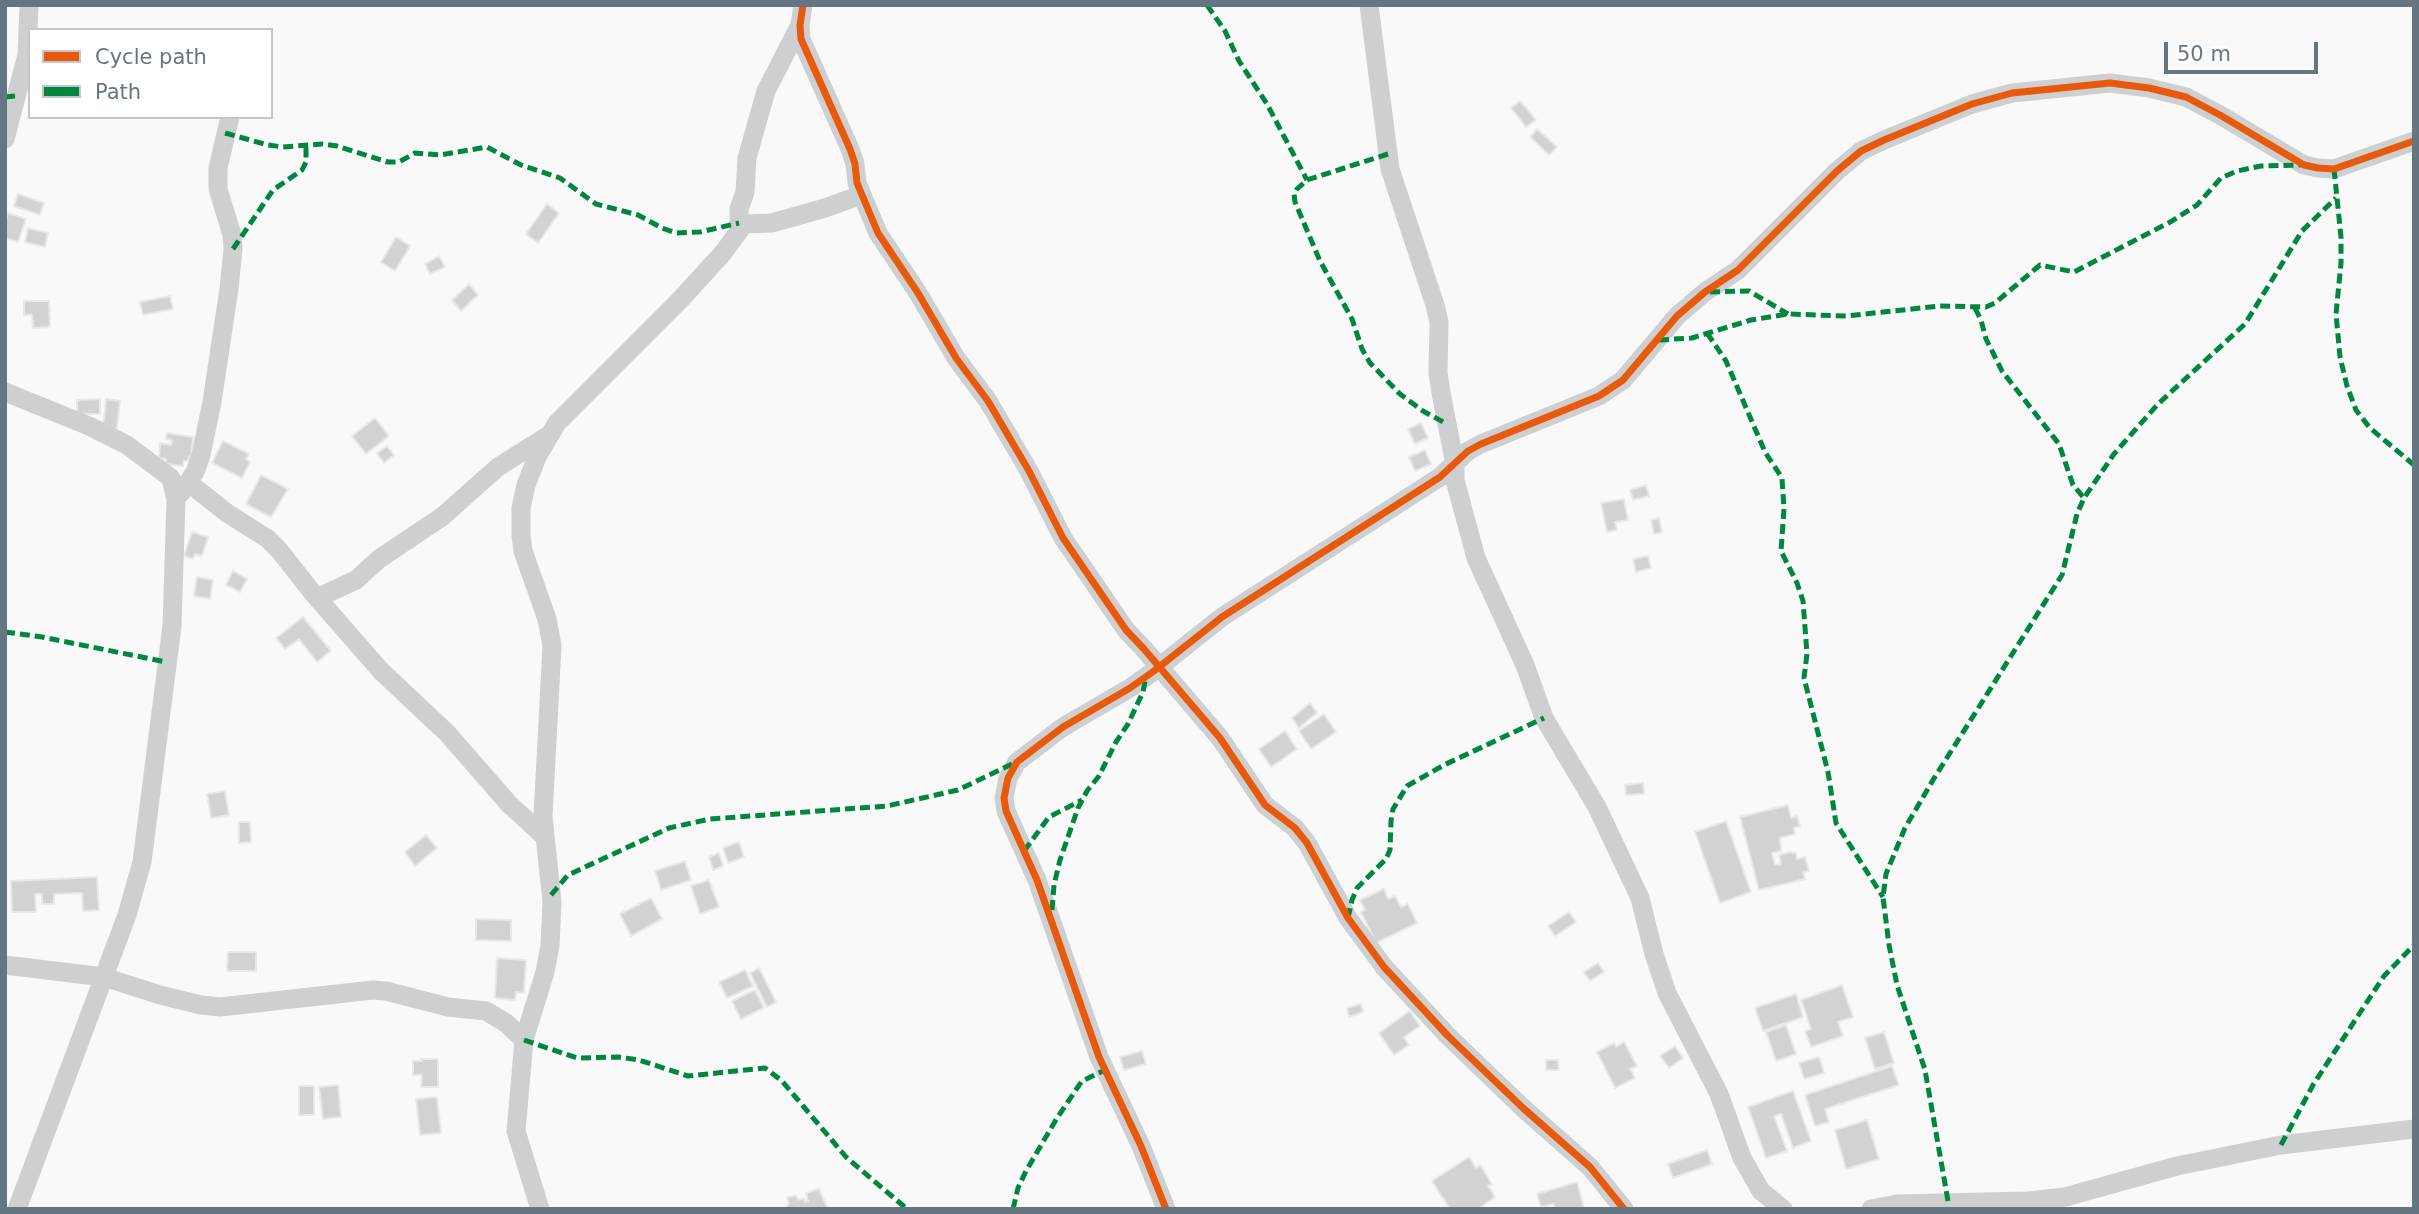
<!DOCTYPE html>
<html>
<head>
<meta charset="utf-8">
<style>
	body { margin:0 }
	#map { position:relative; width:2419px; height:1214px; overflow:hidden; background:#f9f9f9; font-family:"DejaVu Sans",sans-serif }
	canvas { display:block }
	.frame { position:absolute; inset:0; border:7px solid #657683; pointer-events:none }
	.legend { position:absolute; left:28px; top:28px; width:245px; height:91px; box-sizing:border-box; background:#fff; border:2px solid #c1c8cd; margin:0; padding:9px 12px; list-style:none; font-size:21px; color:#657683 }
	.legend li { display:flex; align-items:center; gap:14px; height:35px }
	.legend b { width:35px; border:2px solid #c1c8cd }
	.scale { position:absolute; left:2164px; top:42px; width:154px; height:32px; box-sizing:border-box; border:4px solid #657683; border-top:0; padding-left:9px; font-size:21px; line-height:24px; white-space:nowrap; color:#657683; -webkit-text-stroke:5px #fff; paint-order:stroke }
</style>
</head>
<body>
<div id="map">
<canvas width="2419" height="1214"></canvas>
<div class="frame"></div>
<ul class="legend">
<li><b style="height:9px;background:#e8590c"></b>Cycle path</li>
<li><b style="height:9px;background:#00873e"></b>Path</li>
</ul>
<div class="scale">50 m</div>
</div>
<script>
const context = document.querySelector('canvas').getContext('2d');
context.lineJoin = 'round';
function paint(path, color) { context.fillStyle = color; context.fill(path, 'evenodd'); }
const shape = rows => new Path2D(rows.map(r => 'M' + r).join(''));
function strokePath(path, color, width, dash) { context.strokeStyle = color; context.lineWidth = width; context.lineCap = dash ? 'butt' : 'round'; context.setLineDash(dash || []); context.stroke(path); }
const building = shape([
	[1520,101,1536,120,1526,127,1511,108,1520,101],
	[1537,129,1557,147,1549,155,1530,137,1537,129],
	[18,194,44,203,40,215,14,206,18,194],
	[547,204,559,213,538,243,526,234,547,204],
	[8,213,26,219,18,242,5,238,5,222,8,213],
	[28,228,48,233,45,247,25,242,28,228],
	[396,237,410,246,395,271,381,262,396,237],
	[439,256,445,267,430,274,425,264,439,256],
	[469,284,478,295,461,311,452,300,469,284],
	[170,296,173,309,143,315,140,302,170,296],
	[24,301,49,301,50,327,33,328,32,315,24,315,24,301],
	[100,399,100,414,77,414,77,400,100,399],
	[106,399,120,401,117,429,103,428,106,399],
	[375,418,389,436,366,454,352,436,375,418],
	[1421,423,1428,438,1415,444,1408,429,1421,423],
	[167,433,193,437,191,457,189,456,188,461,184,461,183,466,165,464,166,459,159,458,160,443,171,445,172,440,166,439,167,433],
	[223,441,249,454,246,459,250,462,242,478,212,463,223,441],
	[387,446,394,455,384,463,377,453,387,446],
	[1425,450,1431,464,1415,471,1409,457,1425,450],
	[261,475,288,489,271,517,246,504,261,475],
	[1646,485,1649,496,1633,500,1630,490,1646,485],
	[1624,499,1628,520,1615,522,1617,530,1607,532,1601,503,1624,499],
	[1659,518,1662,532,1654,534,1651,520,1659,518],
	[192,532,208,537,202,556,195,554,193,559,184,556,192,532],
	[1648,556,1651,568,1636,572,1633,559,1648,556],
	[233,571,247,579,240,592,226,585,233,571],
	[197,577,213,580,210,599,194,596,197,577],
	[303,617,331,651,317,662,299,639,285,649,276,638,303,617],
	[1310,703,1317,713,1299,728,1292,718,1310,703],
	[1324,714,1336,732,1311,749,1299,731,1324,714],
	[1285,731,1297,749,1271,767,1259,749,1285,731],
	[1643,783,1644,794,1626,795,1625,785,1643,783],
	[225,791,229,815,211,818,207,794,225,791],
	[1788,805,1791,818,1797,816,1800,826,1794,828,1795,834,1780,838,1781,851,1772,853,1775,865,1781,864,1779,855,1791,852,1792,853,1796,853,1797,859,1805,857,1809,871,1803,872,1805,879,1759,890,1740,817,1788,805],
	[1726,821,1751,892,1720,903,1695,832,1726,821],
	[239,822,250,822,251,842,239,843,239,822],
	[426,835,437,848,415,866,405,852,426,835],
	[739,842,744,857,728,863,723,848,739,842],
	[719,853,723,866,713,870,709,857,719,853],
	[685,861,691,880,661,890,655,871,685,861],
	[97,877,99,910,83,911,82,893,54,894,54,904,42,904,42,894,35,894,36,912,12,912,11,881,97,877],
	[709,880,719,907,700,914,691,886,709,880],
	[1384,889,1388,899,1395,896,1401,907,1408,904,1417,923,1376,943,1361,912,1365,910,1360,900,1384,889],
	[651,898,662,919,631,936,620,914,651,898],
	[1569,912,1576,922,1555,936,1548,926,1569,912],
	[476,919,511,920,511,941,476,940,476,919],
	[228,952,256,952,256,971,227,971,228,952],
	[497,958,526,960,524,993,516,992,515,1000,495,998,497,958],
	[1598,963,1604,972,1590,981,1584,972,1598,963],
	[759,968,776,1002,767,1007,750,973,759,968],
	[745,970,753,986,727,998,719,982,745,970],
	[1842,985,1853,1017,1838,1022,1843,1036,1811,1047,1805,1031,1811,1029,1801,1000,1842,985],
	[755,990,764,1008,741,1019,732,1001,755,990],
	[1796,994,1803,1017,1763,1031,1755,1008,1796,994],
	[1361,1004,1363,1012,1349,1017,1347,1008,1361,1004],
	[1410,1011,1420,1026,1404,1037,1409,1045,1394,1055,1379,1033,1410,1011],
	[1786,1025,1796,1054,1776,1061,1766,1032,1786,1025],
	[1884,1032,1894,1063,1875,1069,1865,1038,1884,1032],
	[1624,1042,1637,1066,1630,1069,1635,1078,1615,1088,1597,1052,1614,1043,1616,1047,1624,1042],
	[1675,1046,1683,1058,1669,1068,1660,1056,1675,1046],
	[1142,1051,1146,1064,1124,1070,1120,1057,1142,1051],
	[1819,1057,1824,1073,1804,1079,1799,1063,1819,1057],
	[421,1059,438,1059,438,1087,421,1087,422,1075,413,1075,413,1061,422,1061,421,1059],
	[1546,1060,1558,1060,1559,1070,1546,1070,1546,1060],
	[1892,1066,1899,1085,1825,1109,1829,1122,1815,1126,1805,1095,1892,1066],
	[338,1085,341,1117,323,1119,319,1087,338,1085],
	[299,1086,314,1086,314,1115,299,1115,299,1086],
	[1793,1091,1811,1141,1793,1148,1781,1114,1774,1116,1787,1151,1766,1158,1748,1107,1793,1091],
	[437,1097,441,1133,420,1135,416,1099,437,1097],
	[1867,1120,1879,1159,1846,1169,1835,1130,1867,1120],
	[1707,1150,1712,1164,1673,1178,1668,1164,1707,1150],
	[1469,1157,1476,1168,1480,1165,1492,1184,1488,1186,1495,1197,1478,1209,1450,1209,1432,1181,1469,1157],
	[1577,1182,1584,1209,1555,1209,1554,1204,1541,1207,1537,1194,1577,1182],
	[819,1189,828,1209,784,1209,789,1204,787,1198,796,1195,798,1200,804,1198,805,1202,808,1201,806,1193,819,1189]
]);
paint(building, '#d0d2d3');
strokePath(building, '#e8e8e8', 2);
strokePath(shape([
	[803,5,800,25,801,39,850,149,855,164,857,183,878,233,918,293,956,358,988,401,1029,471,1063,538,1126,630,1144,649,1220,738,1265,805,1295,828,1307,843,1348,918,1384,967,1448,1036,1523,1108,1590,1167,1624,1209],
	[1369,5,1390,169,1435,305,1439,322,1438,373,1441,393,1455,465,1455,480,1476,558,1525,665,1544,718,1597,807,1640,898,1654,954,1667,993,1719,1094,1742,1158,1761,1191,1783,1209],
	[5,139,27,55,29,5],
	[739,229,739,209,745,192,747,158,766,91,800,25],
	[5,392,89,426,127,445,171,478,176,500,172,626,142,862,127,915,17,1209],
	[189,483,227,513,268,539,279,550,312,592,381,671,447,733,509,804,545,837],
	[181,493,195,472,201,455,212,402,229,289,233,249,232,235,218,189,218,168,230,117],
	[317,598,356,580,379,559,443,516,498,467,549,435],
	[5,965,104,977,160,995,201,1005,220,1007,373,990,386,991,448,1007,486,1011,506,1023,524,1040],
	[540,1209,516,1131,524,1040,545,972,550,946,552,902,543,816,552,646,547,619,523,551,521,535,521,508,526,485,537,457,557,423,679,301,723,253,744,224,772,223,825,208,861,195],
	[1166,1209,1141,1146,1099,1057,1037,880,1006,811,1004,798,1008,778,1017,762,1063,727,1130,688,1154,671,1222,617,1440,477,1468,451,1481,444,1599,396,1623,380,1677,316,1705,292,1738,270,1837,171,1861,151,1884,140,1972,104,2012,93,2110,83,2149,88,2186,97,2220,115,2304,165,2318,168,2334,169,2414,141],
	[1871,1209,1897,1204,2028,1201,2065,1197,2177,1166,2281,1145,2414,1129]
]), '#cecfd0', 19);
strokePath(shape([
	[1207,5,1225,31,1239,61,1267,104,1307,180],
	[5,97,16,96],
	[225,133,268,145,283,147,322,144,337,146,388,162,399,162,415,153,440,155,487,147,521,165,560,178,596,204,638,215,662,228,676,233,700,232,739,223],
	[1388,154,1307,180,1297,189,1294,194,1295,202,1320,261,1352,319,1362,349,1370,363,1400,394,1423,411,1447,424],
	[2334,169,2341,237,2341,263,2336,314,2340,357,2347,386,2356,410,2370,428,2414,465],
	[233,249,273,190,302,170,306,162,306,145],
	[1710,292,1749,291,1788,314],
	[1975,308,1981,320,1986,339,2002,371,2059,444,2073,485,2084,498],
	[1707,333,1726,361,1765,452,1782,478,1784,509,1781,551,1797,583,1803,601,1807,654,1804,678,1828,772,1836,823,1883,897],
	[1659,340,1692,338,1751,320,1788,314,1846,316,1940,306,1986,307,1995,303,2040,265,2074,272,2172,221,2197,205,2221,178,2237,171,2261,166,2301,165],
	[5,632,42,637,166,662],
	[1024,851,1049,817,1082,800],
	[551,895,568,875,669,828,710,819,887,806,958,790,1014,763],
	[1052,910,1054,885,1060,860,1078,808,1087,791,1099,776,1116,742,1128,724,1143,692,1146,676],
	[1348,918,1352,900,1357,888,1386,859,1390,850,1391,821,1393,809,1407,786,1444,765,1544,718],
	[524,1040,577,1058,618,1057,639,1060,688,1076,765,1068,782,1081,846,1157,907,1209],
	[2281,1145,2313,1085,2365,1005,2384,976,2414,945],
	[1948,1201,1925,1070,1897,985,1889,945,1883,897,1886,874,1905,828,1933,780,2062,575,2077,514,2084,498,2114,454,2158,404,2245,324,2302,231,2336,198],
	[1013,1209,1018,1188,1026,1171,1057,1118,1082,1081,1105,1070]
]), '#00873e', 5, [10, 5]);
strokePath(shape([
	[803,5,800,25,801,39,850,149,855,164,857,183,878,233,918,293,956,358,988,401,1029,471,1063,538,1126,630,1144,649,1220,738,1265,805,1295,828,1307,843,1348,918,1384,967,1448,1036,1523,1108,1590,1167,1624,1209],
	[1166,1209,1141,1146,1099,1057,1037,880,1006,811,1004,798,1008,778,1017,762,1063,727,1130,688,1154,671,1222,617,1440,477,1468,451,1481,444,1599,396,1623,380,1677,316,1705,292,1738,270,1837,171,1861,151,1884,140,1972,104,2012,93,2110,83,2149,88,2186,97,2220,115,2304,165,2318,168,2334,169,2414,141]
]), '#e8590c', 7);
</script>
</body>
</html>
